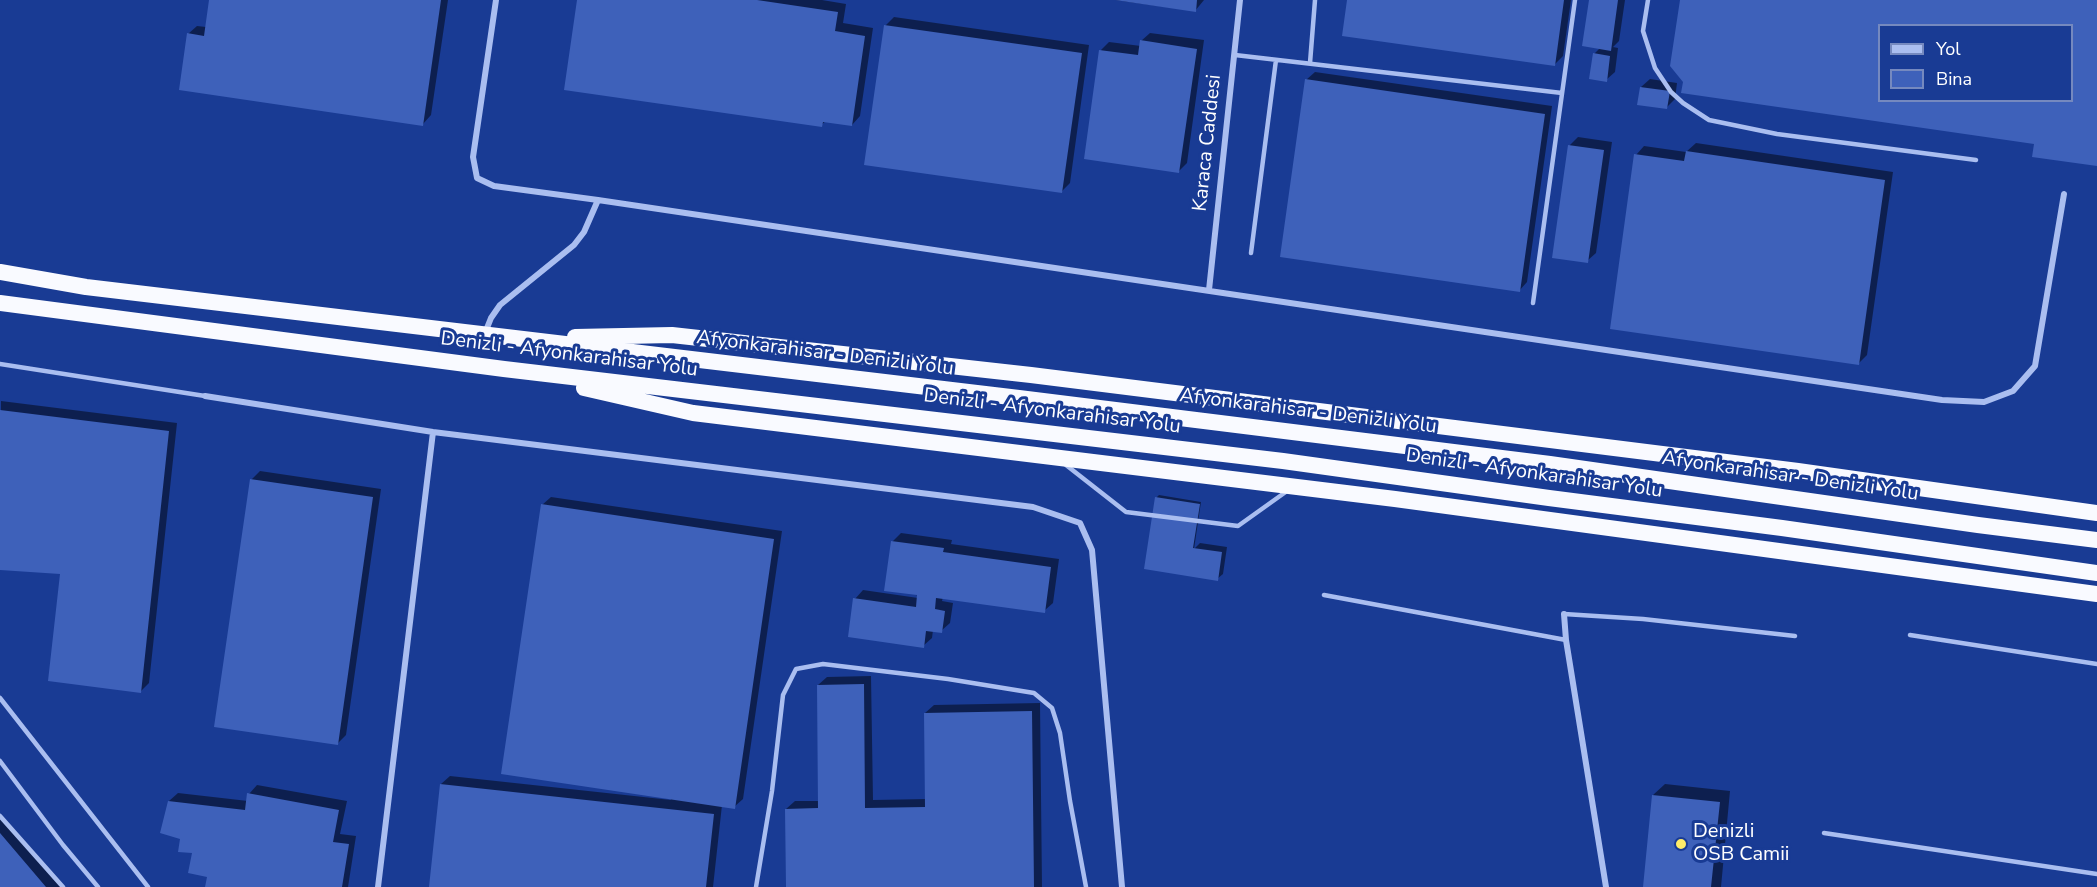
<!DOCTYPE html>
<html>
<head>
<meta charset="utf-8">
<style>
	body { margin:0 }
	#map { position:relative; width:2097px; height:887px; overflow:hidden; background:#193b94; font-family:"Nunito Sans",sans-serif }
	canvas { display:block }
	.legend { position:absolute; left:1878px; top:24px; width:195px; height:78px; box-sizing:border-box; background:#193b94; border:2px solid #7589bf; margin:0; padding:8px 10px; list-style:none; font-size:18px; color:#fff }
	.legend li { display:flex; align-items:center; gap:12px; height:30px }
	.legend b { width:30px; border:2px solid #7589bf }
</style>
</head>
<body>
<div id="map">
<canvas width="2097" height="887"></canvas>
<ul class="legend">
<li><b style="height:8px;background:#aabef0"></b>Yol</li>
<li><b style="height:16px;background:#3e61ba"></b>Bina</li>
</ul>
</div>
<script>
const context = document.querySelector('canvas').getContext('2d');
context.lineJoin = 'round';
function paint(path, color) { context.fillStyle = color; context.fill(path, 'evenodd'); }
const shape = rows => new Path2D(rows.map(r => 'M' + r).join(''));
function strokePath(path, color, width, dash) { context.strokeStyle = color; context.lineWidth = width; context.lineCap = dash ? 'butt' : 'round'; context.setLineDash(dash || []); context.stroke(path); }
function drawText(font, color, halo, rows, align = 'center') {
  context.font = font + ' "Nunito Sans",sans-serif'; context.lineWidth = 6; context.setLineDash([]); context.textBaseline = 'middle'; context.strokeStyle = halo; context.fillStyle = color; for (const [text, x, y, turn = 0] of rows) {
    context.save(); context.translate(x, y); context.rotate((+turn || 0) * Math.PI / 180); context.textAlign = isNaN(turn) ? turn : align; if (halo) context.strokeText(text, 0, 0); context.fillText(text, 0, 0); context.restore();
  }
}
paint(shape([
	[210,0,448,0,431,115,423,124,188,34,197,26,206,27],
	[578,0,822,0,846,4,843,23,873,28,860,116,852,125,826,121,821,125],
	[1115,0,1204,0,1195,11],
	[1348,0,1571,0,1563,56,1554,65],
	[1590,0,1625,0,1619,41,1613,47,1618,48,1615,72,1606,80,1594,54,1600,48],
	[1681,0,2097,0,2097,165,2036,143,1684,82],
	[1880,26,2072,26,2072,100,1880,100],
	[894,17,1089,45,1070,183,1061,192,885,26],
	[1150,33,1204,40,1187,163,1179,171,1101,50,1109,42,1141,46,1141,41],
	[1315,72,1552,106,1527,282,1519,291,1306,80],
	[1650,79,1677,83,1675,99,1667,107,1641,87],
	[1578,137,1612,142,1596,253,1587,261,1570,145],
	[1696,143,1893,172,1867,355,1859,363,1636,155,1644,146,1686,152],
	[1,401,177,423,149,683,141,691,61,573,0,569],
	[260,471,381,489,346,735,337,744,251,480],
	[1159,495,1201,502,1194,549,1200,543,1227,547,1223,574,1217,579,1146,568,1157,497],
	[551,497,782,531,743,799,734,807,722,805,713,887,430,887,441,784,450,776,671,800,542,505],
	[901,533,952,540,951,544,1059,559,1053,603,1044,611,943,597,942,601,953,603,950,623,941,631,933,630,932,638,923,646,855,599,863,590,918,598,892,542],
	[871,676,873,800,927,799,925,713,934,705,1040,703,1042,887,788,887,786,809,795,801,820,801,818,685,827,677],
	[1665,784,1730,791,1721,887,1644,887,1653,795],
	[257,785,347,801,340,834,356,836,348,887,207,887,208,876,194,852,181,838,169,801,178,793,248,801,249,794],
	[0,815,62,887,0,887]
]), '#0007');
paint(shape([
	[209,0,441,0,423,126,179,90,187,33,204,36],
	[577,0,757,0,838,12,835,31,865,36,852,126,823,122,822,127,564,90],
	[1115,0,1197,0,1196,12],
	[1347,0,1564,0,1555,66,1342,36],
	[1589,0,1618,0,1611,51,1582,46],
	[1680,0,2097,0,2097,166,2032,157,2034,144,1681,93,1683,82,1670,66],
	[1880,26,2072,26,2072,100,1880,100],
	[884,25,1082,53,1062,193,864,165],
	[1140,40,1197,49,1179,173,1084,159,1099,50,1138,55],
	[1593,53,1610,56,1607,82,1589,79],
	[1305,79,1545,114,1520,292,1280,257],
	[1640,87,1670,91,1667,109,1637,105],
	[1568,145,1604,150,1588,263,1552,258],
	[1686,151,1885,180,1859,365,1610,329,1634,154,1684,161],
	[0,410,169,431,141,693,48,681,60,574,0,570],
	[250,479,373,497,338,745,214,727],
	[1155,497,1200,504,1193,548,1222,552,1218,581,1144,569],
	[541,504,774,539,735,809,501,774],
	[891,541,944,548,943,552,1051,567,1045,613,936,598,935,609,945,611,942,633,926,631,924,648,848,637,853,598,916,607,917,595,884,591],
	[864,684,865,808,925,807,924,713,1032,711,1034,887,786,887,785,809,818,808,817,685],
	[440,784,714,814,706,887,429,887],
	[247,793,339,810,333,842,349,844,342,887,205,887,207,877,188,873,192,853,178,852,180,839,160,833,168,801,245,810],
	[1652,795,1720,802,1711,887,1643,887],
	[0,833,46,887,0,887]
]), '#3e61ba');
strokePath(shape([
	[1648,0,1643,31,1655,68,1671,92,1683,103,1709,120,1777,134,1976,160],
	[1235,55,1562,93],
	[1310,63,1315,0],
	[1251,253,1276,60],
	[1533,303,1575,0],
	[0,364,205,396],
	[1066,465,1126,512,1238,526,1287,491],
	[1324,595,1566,640],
	[1564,614,1643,619,1795,636],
	[1910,635,2097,664],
	[0,698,148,887],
	[0,761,63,845,98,887],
	[0,816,63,887],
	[1824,833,2097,874],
	[756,887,772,791,783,695,796,669,823,664,948,679,1034,693,1052,708,1060,733,1070,801,1086,887]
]), '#aabef0', 4.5);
strokePath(shape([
	[496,0,473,157,477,178,494,186,598,200,1942,400,1984,402,2013,391,2035,366,2064,194],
	[1209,290,1240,0],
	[485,333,491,318,500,305,574,245,584,232,598,200],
	[205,396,433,432,1033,507,1080,523,1092,550,1122,887],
	[1564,614,1566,640,1606,887],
	[378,887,433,432]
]), '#aabef0', 6);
strokePath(shape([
	[0,272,86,287,1019,398,1550,464,1978,525,2097,540],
	[0,303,504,369,1283,461,1549,498,1782,528,2097,573],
	[575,337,672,335,1031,375,1798,471,2097,513],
	[584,388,693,413,1395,499,2097,594]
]), '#f9faff', 16);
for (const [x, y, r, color] of [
	[1681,844,6,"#ffec69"]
]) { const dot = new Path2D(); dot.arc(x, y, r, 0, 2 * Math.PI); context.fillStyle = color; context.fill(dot); strokePath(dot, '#193b94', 2); }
drawText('20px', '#fff', '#193b94', [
	["Karaca Caddesi",1208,143,-84],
	["Afyonkarahisar - Denizli Yolu",825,354,7],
	["Denizli - Afyonkarahisar Yolu",569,355,7],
	["Denizli - Afyonkarahisar Yolu",1052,412,7],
	["Afyonkarahisar - Denizli Yolu",1308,412,7],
	["Denizli - Afyonkarahisar Yolu",1534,474,8],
	["Afyonkarahisar - Denizli Yolu",1790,477,8]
]);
drawText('20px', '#fff', '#193b94', [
	["Denizli",1693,832],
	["OSB Camii",1693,855]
], 'left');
</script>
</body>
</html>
